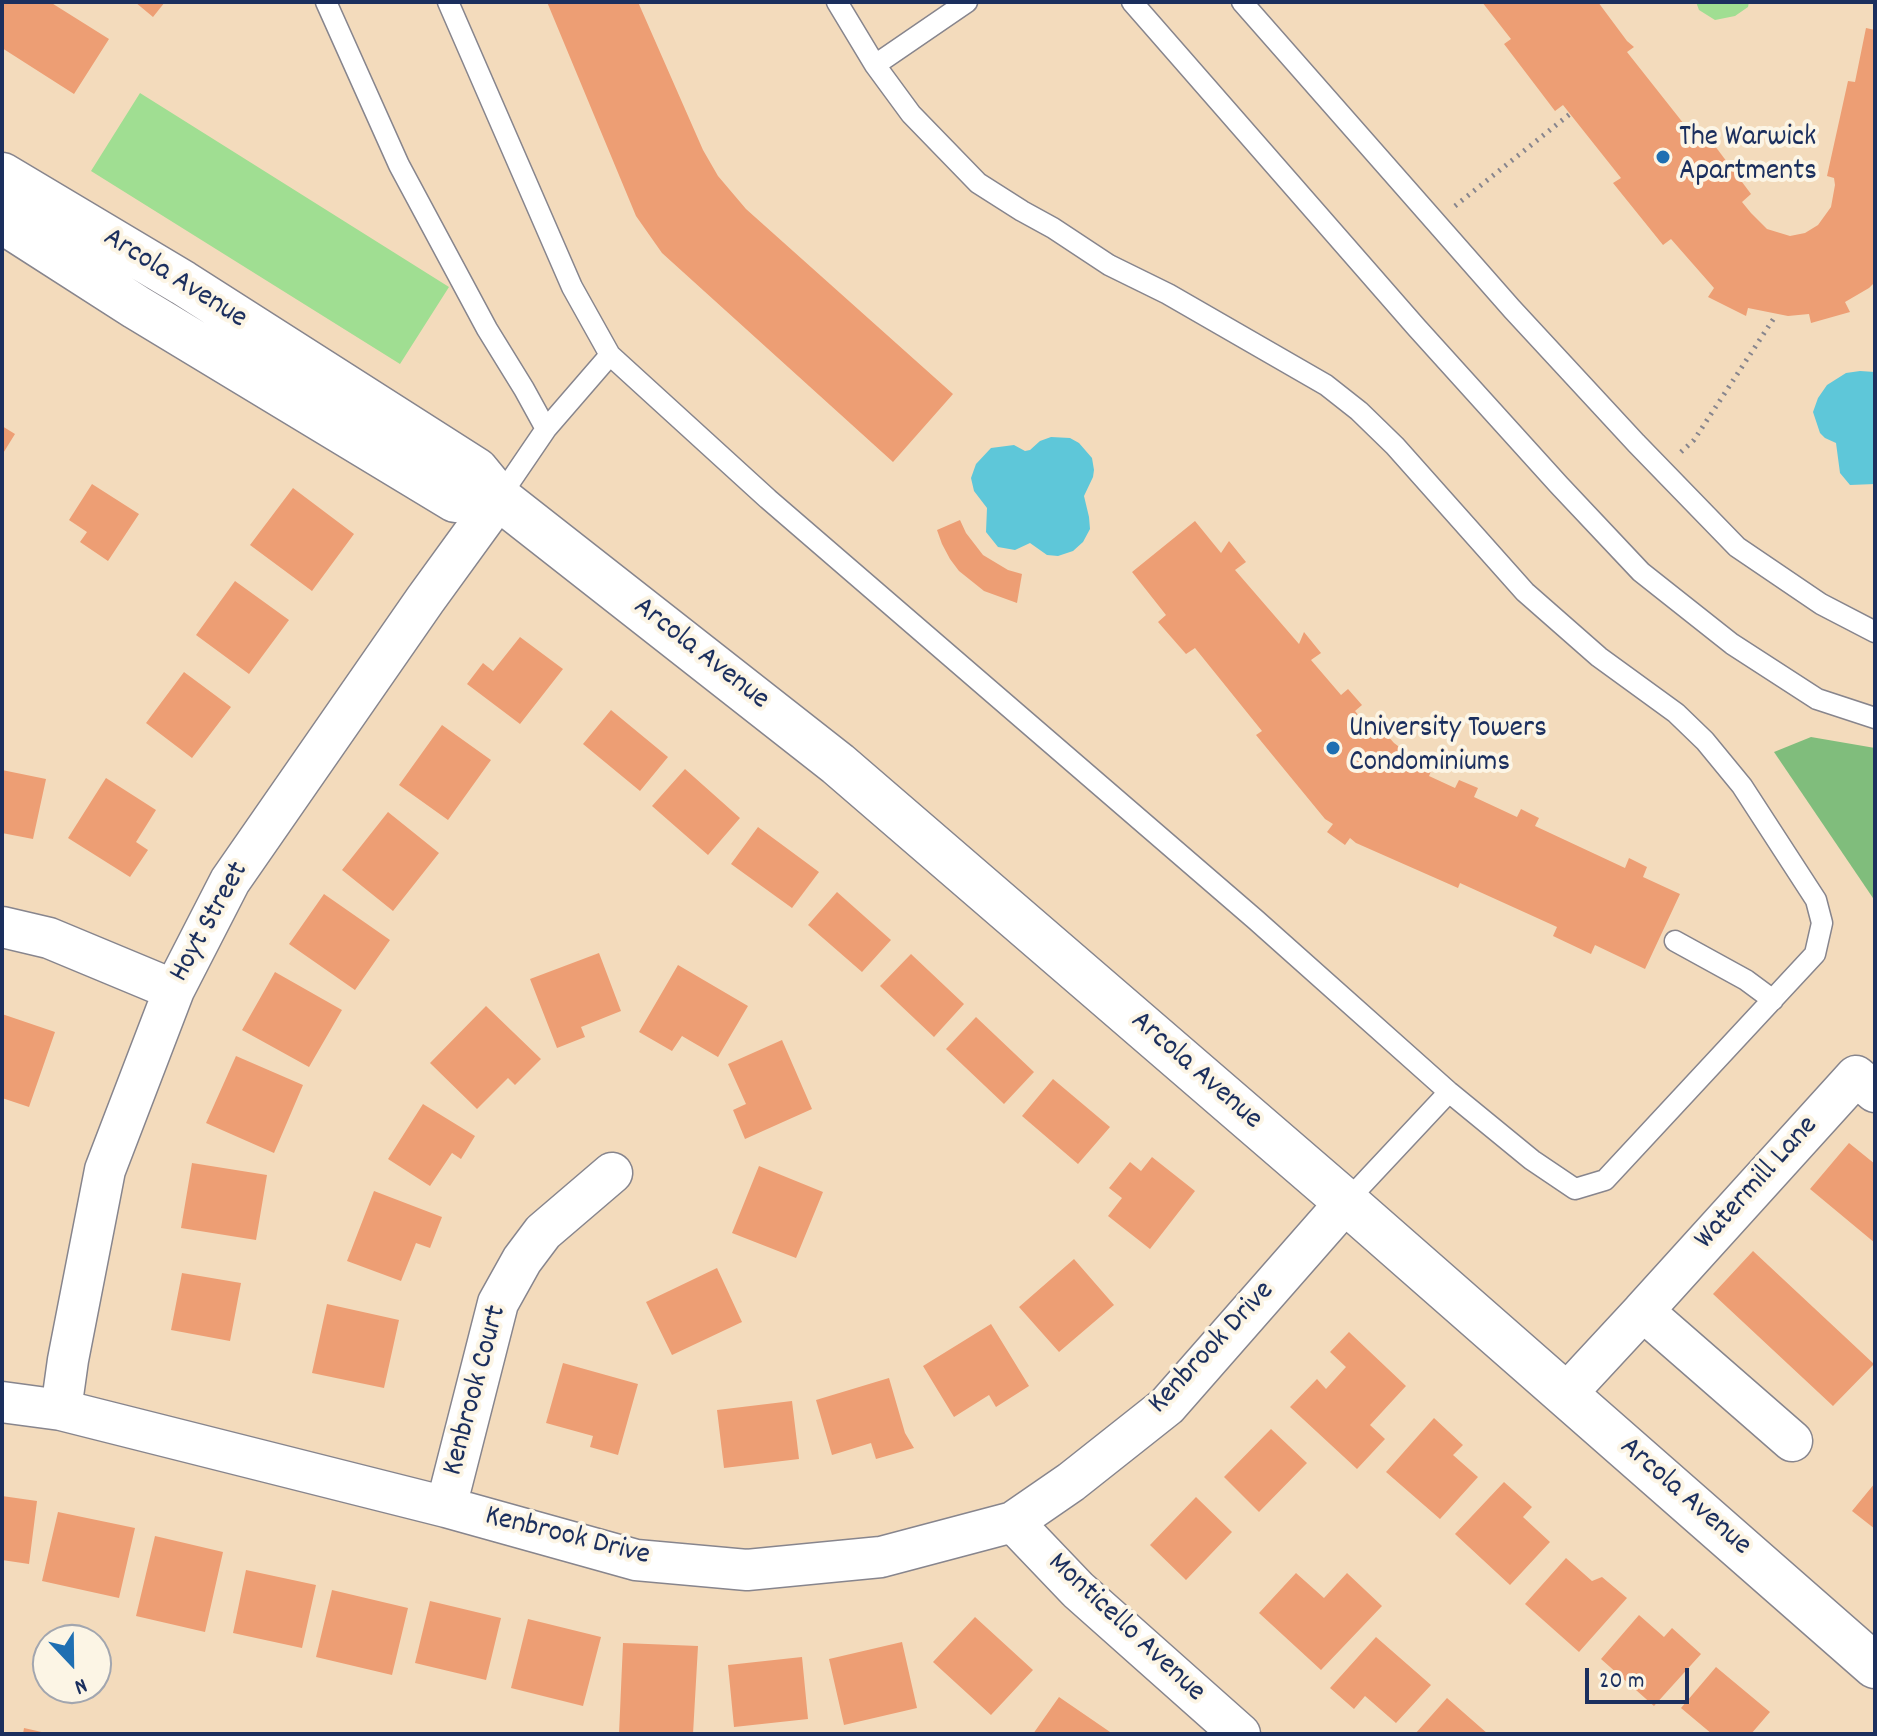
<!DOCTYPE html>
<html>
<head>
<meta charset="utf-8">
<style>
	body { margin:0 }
	#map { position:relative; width:1877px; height:1736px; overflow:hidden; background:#f3dbbc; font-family:Dekko,sans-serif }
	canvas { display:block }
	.frame { position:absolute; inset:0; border:4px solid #1b2f5e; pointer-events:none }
	.north { position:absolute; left:32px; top:1624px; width:80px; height:80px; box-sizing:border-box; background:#fcf5e5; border:2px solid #a2a6af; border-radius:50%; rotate:158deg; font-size:22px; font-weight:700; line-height:32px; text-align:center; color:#1b2f5e }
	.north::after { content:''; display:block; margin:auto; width:28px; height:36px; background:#1f6fb2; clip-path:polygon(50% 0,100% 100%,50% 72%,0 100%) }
	.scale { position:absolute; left:1585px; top:1668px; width:104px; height:36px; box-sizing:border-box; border:4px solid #1b2f5e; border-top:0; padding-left:10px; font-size:24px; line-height:28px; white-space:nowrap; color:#1b2f5e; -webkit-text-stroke:6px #fcf5e5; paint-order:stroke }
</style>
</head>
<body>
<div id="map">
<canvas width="1877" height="1736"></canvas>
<div class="frame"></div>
<div class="north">N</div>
<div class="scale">20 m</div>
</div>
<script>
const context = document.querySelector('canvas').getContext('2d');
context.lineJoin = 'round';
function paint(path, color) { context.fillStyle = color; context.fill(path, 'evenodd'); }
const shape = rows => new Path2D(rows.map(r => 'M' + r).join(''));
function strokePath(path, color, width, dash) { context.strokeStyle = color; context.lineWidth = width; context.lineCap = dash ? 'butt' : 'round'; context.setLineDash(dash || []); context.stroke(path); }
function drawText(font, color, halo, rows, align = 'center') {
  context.font = font + ' Dekko,sans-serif'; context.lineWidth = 8; context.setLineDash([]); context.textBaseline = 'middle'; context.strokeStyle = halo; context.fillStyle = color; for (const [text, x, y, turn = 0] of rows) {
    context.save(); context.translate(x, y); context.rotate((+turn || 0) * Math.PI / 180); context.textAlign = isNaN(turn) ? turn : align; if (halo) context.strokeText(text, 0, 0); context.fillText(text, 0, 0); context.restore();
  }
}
paint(shape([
	[1696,2,1749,2,1748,7,1735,16,1715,20,1699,10],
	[140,93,449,287,400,364,91,171]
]), '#a0de92');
paint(shape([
	[1811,737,1875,748,1875,901,1774,752]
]), '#80bd7c');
paint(shape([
	[1860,371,1875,372,1875,484,1850,485,1840,473,1836,443,1825,438,1820,433,1813,412,1818,398,1827,385,1846,373],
	[1051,437,1070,438,1079,443,1092,458,1094,470,1093,477,1084,496,1089,517,1090,529,1083,542,1073,551,1058,556,1047,555,1030,543,1015,550,998,547,986,532,987,508,974,491,971,478,976,464,991,448,1014,445,1025,451,1030,450,1040,441]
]), '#5ec7d9');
paint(shape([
	[2,2,50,2,109,39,74,94,2,48],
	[135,2,165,2,153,17],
	[547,2,638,2,703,150,718,176,746,209,953,394,893,462,662,253,636,216],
	[1482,2,1598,2,1627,41,1634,47,1627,52,1695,138,1703,130,1751,194,1742,202,1751,213,1767,229,1790,236,1805,233,1818,225,1831,207,1835,185,1834,178,1827,176,1848,81,1855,82,1866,28,1875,30,1875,282,1869,288,1845,302,1850,312,1811,323,1809,314,1788,316,1748,308,1746,316,1708,297,1714,288,1671,239,1663,245,1613,183,1621,178,1563,105,1555,111,1504,44,1511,39],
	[2,426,15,434,2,455],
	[92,484,139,514,108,561,80,542,87,532,69,520],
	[293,488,354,534,312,591,250,545],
	[960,520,966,533,983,555,1008,570,1022,574,1017,603,984,591,959,571,950,559,942,544,937,530],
	[1195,521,1221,553,1229,541,1246,562,1235,570,1299,644,1304,632,1321,653,1311,660,1341,695,1348,689,1362,705,1355,711,1372,732,1379,726,1394,743,1406,752,1433,767,1429,776,1455,788,1459,780,1478,788,1474,797,1517,817,1521,809,1539,818,1535,826,1625,868,1629,858,1647,867,1643,877,1680,894,1645,969,1595,945,1591,954,1553,936,1557,927,1460,883,1458,888,1356,843,1350,838,1345,845,1327,832,1333,824,1325,819,1256,735,1262,731,1195,648,1186,654,1158,622,1166,615,1132,572],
	[235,581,289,620,249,674,196,635],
	[520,637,563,669,520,724,467,684,483,663,493,671],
	[184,672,231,707,192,758,146,723],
	[611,710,668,757,640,791,583,744],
	[442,725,491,760,448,820,399,785],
	[685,769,740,818,708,855,652,806],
	[2,770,46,779,33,839,2,833],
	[106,778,156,810,136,842,148,850,130,877,68,838],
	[388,812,439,853,393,911,342,870],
	[758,827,819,872,792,908,731,864],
	[837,892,891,940,862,972,808,925],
	[324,894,390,940,355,990,289,944],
	[599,953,621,1011,581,1027,585,1037,557,1048,530,979],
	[911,954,964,1004,934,1037,880,986],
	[678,965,748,1006,718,1057,682,1036,672,1051,639,1032],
	[275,972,342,1010,309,1067,242,1030],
	[486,1006,541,1059,515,1085,508,1078,477,1109,430,1063],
	[2,1014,55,1032,29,1107,2,1098],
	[976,1017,1034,1072,1004,1104,946,1049],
	[782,1040,812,1109,745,1139,733,1110,746,1104,728,1064],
	[236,1056,303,1085,274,1153,206,1123],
	[1053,1079,1110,1127,1078,1164,1022,1116],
	[423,1104,475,1136,461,1159,452,1153,430,1186,388,1159],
	[1849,1143,1875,1164,1875,1243,1810,1189],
	[1152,1157,1195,1191,1150,1249,1108,1216,1122,1198,1109,1188,1130,1162,1141,1171],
	[192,1163,267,1175,256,1240,181,1228],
	[759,1166,823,1192,796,1258,732,1233],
	[374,1191,442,1217,430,1248,416,1243,401,1281,347,1261],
	[1753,1251,1874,1364,1833,1406,1713,1294],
	[1074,1259,1114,1305,1059,1352,1019,1307],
	[717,1268,742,1322,672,1355,646,1302],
	[182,1273,241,1283,230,1341,171,1330],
	[327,1304,399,1320,384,1388,312,1373],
	[991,1324,1029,1386,996,1407,989,1395,954,1417,923,1366],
	[1349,1332,1406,1386,1370,1425,1385,1439,1357,1469,1290,1407,1317,1379,1326,1389,1346,1367,1330,1352],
	[563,1363,638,1384,618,1455,590,1447,593,1436,546,1423],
	[889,1378,905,1433,914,1448,876,1459,871,1443,832,1455,816,1400],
	[792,1401,799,1459,724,1468,717,1410],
	[1434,1418,1463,1445,1453,1455,1478,1477,1440,1519,1386,1472],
	[1271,1429,1307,1463,1259,1512,1224,1477],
	[1504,1482,1532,1507,1523,1517,1550,1542,1510,1585,1455,1534],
	[1875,1483,1875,1529,1852,1511],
	[2,1496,37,1501,29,1564,2,1560],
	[1196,1497,1232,1532,1186,1580,1150,1545],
	[58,1512,135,1528,119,1598,42,1581],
	[155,1536,223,1552,205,1632,136,1616],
	[1566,1558,1592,1581,1602,1577,1627,1598,1579,1652,1525,1604],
	[246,1570,316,1585,302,1648,233,1633],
	[1296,1573,1324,1598,1347,1573,1382,1606,1321,1670,1259,1613],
	[332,1590,408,1608,392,1675,316,1657],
	[430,1601,501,1618,486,1680,415,1663],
	[1639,1615,1664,1637,1672,1628,1701,1654,1654,1706,1601,1659],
	[975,1617,1033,1670,991,1715,933,1662],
	[528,1619,601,1637,583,1706,511,1688],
	[1376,1637,1431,1685,1396,1723,1365,1696,1354,1709,1330,1688],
	[902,1642,917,1708,844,1725,829,1659],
	[623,1643,698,1646,693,1734,619,1734],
	[802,1657,808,1719,734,1727,728,1665],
	[1716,1667,1770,1712,1751,1734,1712,1734,1681,1708],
	[1059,1697,1113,1734,1033,1734],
	[1447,1698,1488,1734,1415,1734],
	[24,1728,46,1733,46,1734,23,1734]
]), '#ed9e74');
const service = shape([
	[326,2,399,165,487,329,524,389,546,429],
	[448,2,572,287,610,355,546,429,499,498],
	[1132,2,1417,328,1559,485,1641,572,1732,644,1817,699,1875,718],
	[1242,2,1512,309,1636,443,1737,547,1821,604,1875,632],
	[875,65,967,2],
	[610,355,768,499,1256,920,1449,1092,1532,1160,1575,1189,1605,1180,1815,954,1822,923,1816,900,1742,786,1705,741,1676,713,1599,657,1525,592,1395,446,1359,411,1326,385,1168,294,1109,265,1053,228,1022,211,978,183,911,114,875,65,837,2],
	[1675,941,1746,980,1773,1000],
	[1346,1202,1449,1092]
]);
const minor = shape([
	[2,927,49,938,174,990],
	[1566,1394,1643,1311],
	[2,1402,61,1410,446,1507,636,1560,747,1570,881,1557,1013,1522,1071,1482,1167,1406,1346,1202],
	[61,1410,68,1360,105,1170,174,990,230,881,425,600,499,498],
	[1792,1441,1643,1311,1856,1076,1875,1092],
	[446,1507,498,1303,522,1260,543,1232,612,1173],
	[1013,1522,1078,1590,1240,1734]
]);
const tertiary = shape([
	[2,175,183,283,476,470,499,498,838,764,1346,1202,1875,1666],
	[2,221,136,307,455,500,499,498]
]);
strokePath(service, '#87858d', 23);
strokePath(minor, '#87858d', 43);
strokePath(tertiary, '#87858d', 47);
strokePath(shape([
	[1455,206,1570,114],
	[1681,452,1694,440,1776,315]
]), '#87858d', 5, [2, 6]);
strokePath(service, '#fff', 20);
strokePath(minor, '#fff', 40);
strokePath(tertiary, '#fff', 44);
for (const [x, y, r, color] of [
	[1663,157,8,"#1f6fb2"],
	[1333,748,8,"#1f6fb2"]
]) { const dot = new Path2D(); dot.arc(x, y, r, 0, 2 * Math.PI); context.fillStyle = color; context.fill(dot); strokePath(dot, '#fcf5e5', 3); }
drawText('30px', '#1b2f5e', '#fcf5e5', [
	["The Warwick",1679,140],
	["Apartments",1679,174],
	["University Towers",1349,731],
	["Condominiums",1349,765]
], 'left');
drawText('30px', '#1b2f5e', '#fcf5e5', [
	["Arcola Avenue",174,280,32],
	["Arcola Avenue",700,655,38],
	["Hoyt Street",211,923,-61],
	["Arcola Avenue",1195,1072,41],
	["Watermill Lane",1758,1184,-48],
	["Kenbrook Drive",1213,1349,-47],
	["Kenbrook Court",477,1391,-75],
	["Arcola Avenue",1684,1498,41],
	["Kenbrook Drive",567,1538,14],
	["Monticello Avenue",1125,1629,43]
]);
</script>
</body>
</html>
